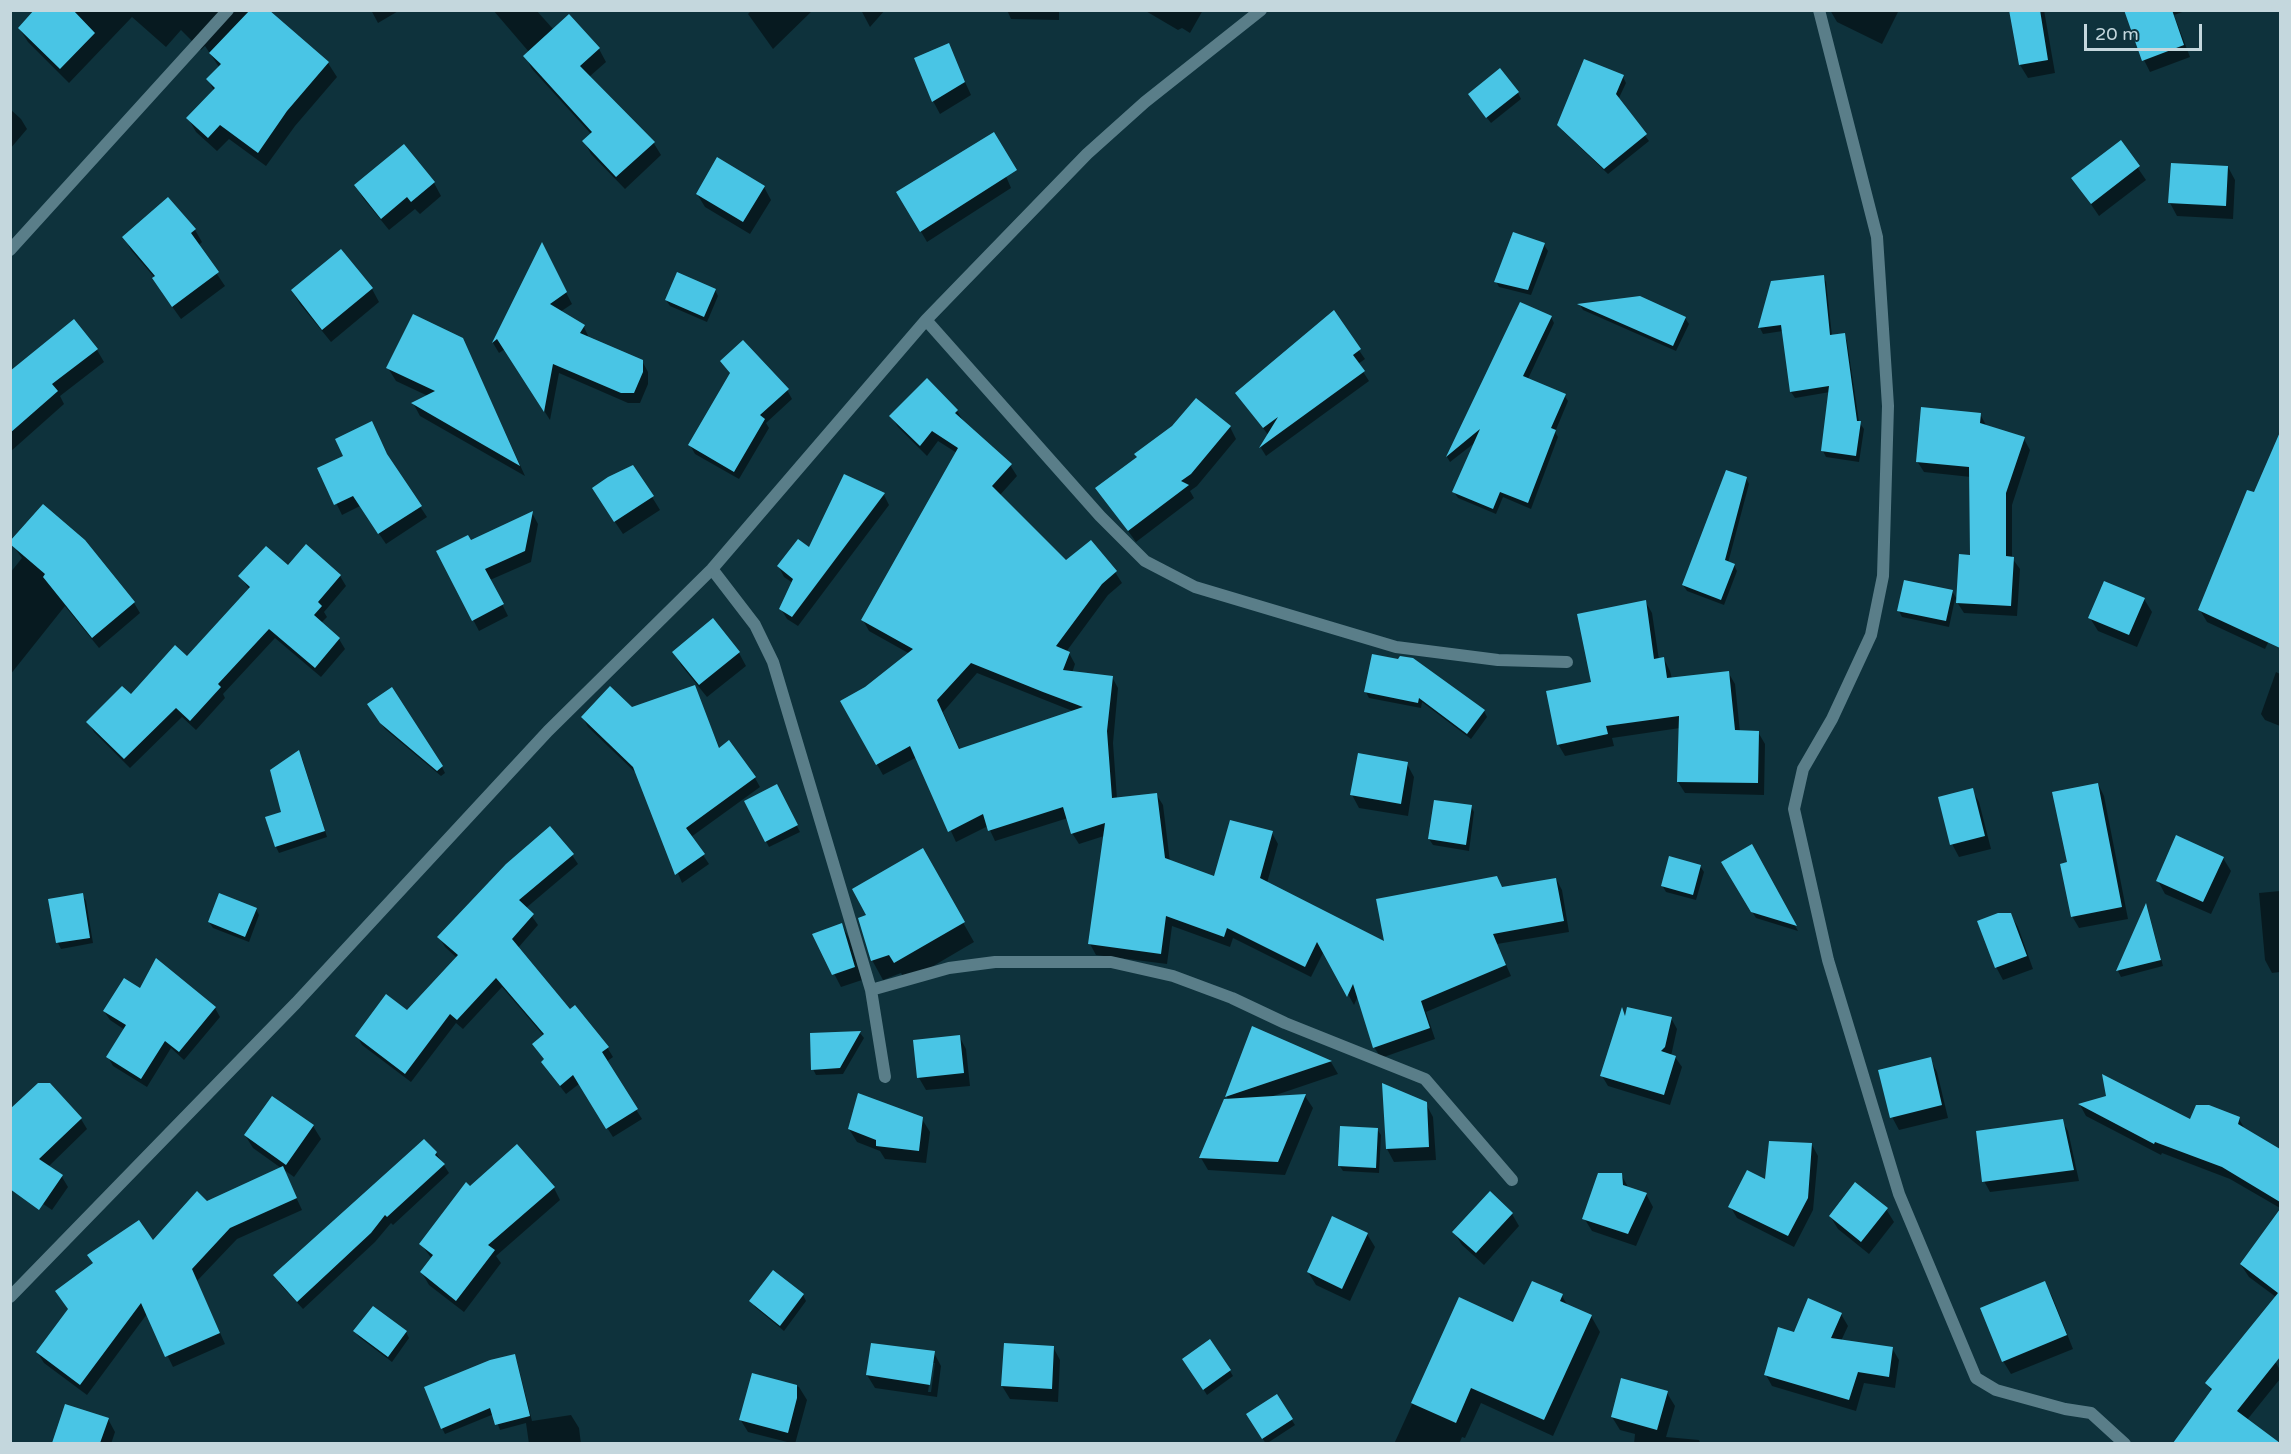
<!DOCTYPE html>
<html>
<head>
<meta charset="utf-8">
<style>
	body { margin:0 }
	#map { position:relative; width:2291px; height:1454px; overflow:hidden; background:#0e323c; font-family:"Varela Round",sans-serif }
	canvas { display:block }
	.frame { position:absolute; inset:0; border:12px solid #c4d7dd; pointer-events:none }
	.scale { position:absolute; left:2084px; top:24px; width:118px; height:27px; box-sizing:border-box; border:3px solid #c4d7dd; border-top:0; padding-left:8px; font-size:18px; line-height:21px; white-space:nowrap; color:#c4d7dd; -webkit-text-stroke:4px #0e323c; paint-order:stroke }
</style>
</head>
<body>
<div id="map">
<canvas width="2291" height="1454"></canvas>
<div class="frame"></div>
<div class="scale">20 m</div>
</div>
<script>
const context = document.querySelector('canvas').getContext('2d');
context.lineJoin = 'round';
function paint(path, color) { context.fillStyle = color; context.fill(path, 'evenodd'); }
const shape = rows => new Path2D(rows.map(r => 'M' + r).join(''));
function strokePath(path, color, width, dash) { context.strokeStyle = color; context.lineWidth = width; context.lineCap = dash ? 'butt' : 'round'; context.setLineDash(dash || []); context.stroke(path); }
paint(shape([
	[36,10,267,10,328,63,337,77,295,126,266,166,229,139,217,151,196,132,188,118,214,91,208,79,219,67,205,46,201,50,181,30,166,47,132,17,69,83,28,42,19,28],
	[371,10,400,10,378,23],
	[493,10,536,10,554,30,599,49,606,62,589,77,653,142,661,155,625,189,591,154,584,141,591,134,532,69,525,56,529,52],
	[752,10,813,10,773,49,748,14],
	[861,10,885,10,870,27],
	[1007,10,1059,10,1059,20,1011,19],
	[1144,10,1203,10,1190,33,1182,28,1178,30],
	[1830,10,1899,10,1882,44,1837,22],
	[2011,10,2044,10,2055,73,2028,78,2020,65],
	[2125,10,2188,10,2174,15,2190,57,2150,72,2144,60],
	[950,49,971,95,940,114,933,101],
	[1623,77,1626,83,1618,100,1649,141,1608,174,1563,131,1559,125],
	[1518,93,1521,99,1491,123,1473,100],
	[10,109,21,119,27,129,10,149],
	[2120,142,2146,180,2099,216,2073,178],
	[403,146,434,183,441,196,420,214,415,209,389,230,363,198,356,186],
	[994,148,1011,188,927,242,898,192],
	[2228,167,2235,180,2233,219,2177,216,2170,203],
	[764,187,771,200,750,234,705,207,697,194],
	[195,230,202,242,198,246,225,286,181,319,161,291,155,278,131,250,124,237],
	[1544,245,1548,251,1531,295,1499,287,1496,281],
	[542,246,572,304,560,312,584,327,589,338,642,361,648,372,648,384,640,403,628,403,559,373,550,420,505,349,499,353,493,343],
	[1823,276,1826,282,1832,336,1844,335,1847,341,1859,422,1864,429,1859,462,1826,457,1823,451,1830,392,1795,398,1791,392,1783,331,1763,334,1760,328,1772,282],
	[372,289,379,302,331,342,300,304,292,291],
	[715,290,718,296,707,322,670,306,666,300],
	[1521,304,1551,317,1554,323,1528,379,1564,395,1568,401,1555,432,1558,437,1531,509,1503,497,1496,514,1458,498,1454,492,1477,441,1450,462,1447,457],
	[1580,305,1685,318,1689,324,1676,351,1583,310],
	[1333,313,1365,359,1358,364,1369,381,1266,456,1261,448,1269,436,1237,394],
	[97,350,104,362,60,396,64,404,10,452,10,373],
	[469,353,525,476,420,416,413,403,428,396,396,381,388,368],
	[722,362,787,390,792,399,766,423,769,428,739,479,695,454,690,445,731,375],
	[927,381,957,411,964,422,1010,465,1017,476,1000,495,1066,562,1115,572,1122,583,1108,595,1066,652,1069,653,1075,664,1072,673,1112,677,1118,688,1113,743,1117,799,1156,794,1163,805,1170,862,1215,878,1272,833,1278,844,1267,883,1386,943,1503,889,1556,879,1562,890,1569,932,1497,944,1511,976,1426,1012,1435,1039,1381,1058,1374,1047,1358,996,1354,1005,1324,951,1311,977,1233,938,1230,947,1172,926,1167,964,1096,955,1090,944,1104,836,1079,844,1072,833,1068,818,995,841,988,826,956,842,917,757,883,775,844,706,910,654,869,631,863,620,957,453,938,441,927,456,898,427,891,416],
	[977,673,1075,712,960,750,943,712],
	[1980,414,1986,425,2024,439,2030,450,2012,505,2012,558,2020,569,2017,616,1964,613,1955,599,1949,627,1902,617,1899,611,1952,591,1958,601,1972,556,1971,477,1924,472,1917,461],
	[1230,427,1236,439,1197,486,1190,491,1194,498,1136,542,1097,488],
	[390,461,427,517,386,544,360,506,342,515,319,468],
	[2265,471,2280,478,2280,622,2278,622,2265,649,2207,622,2200,610],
	[1746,478,1749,484,1728,563,1734,565,1737,571,1724,605,1687,591,1683,585],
	[884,495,889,505,798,626,787,619,781,609,793,583,784,577,779,567,809,549],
	[652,497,660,510,623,534,601,501],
	[532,513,538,524,531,562,490,580,508,616,479,631,438,552,470,542],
	[84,541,134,603,140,613,99,648,65,606,10,675,10,573,22,558,11,543],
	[306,546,340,576,346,586,324,612,327,617,321,623,339,639,345,649,321,677,275,638,223,694,225,698,196,730,182,717,130,768,94,732,88,722,131,697,187,658,250,590,240,576,288,567],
	[2144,599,2152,612,2137,647,2098,631,2090,618],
	[1645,601,1652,613,1659,660,1664,659,1670,671,1672,679,1728,672,1735,684,1740,732,1758,732,1765,744,1764,795,1685,793,1678,782,1680,728,1612,738,1614,746,1565,756,1558,744,1593,683],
	[674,652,739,653,746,666,707,697,681,665],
	[1398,661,1484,711,1487,717,1471,739,1422,702,1421,708,1369,698,1366,692],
	[2276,672,2280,674,2280,726,2265,720,2261,714],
	[694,687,720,749,755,778,760,787,691,837,709,864,682,883,637,774,588,727,583,718,632,709],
	[372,710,442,767,445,773,441,776,385,729],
	[302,758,327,837,279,853,276,847,282,813],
	[1407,764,1414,777,1408,816,1359,808,1352,795],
	[2098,784,2104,796,2128,919,2079,928,2072,916,2069,864],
	[776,786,800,832,769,847,746,802],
	[1972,790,1979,802,1991,849,1959,857,1952,844],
	[1471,806,1474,812,1469,851,1433,845,1429,839],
	[1752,846,1798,931,1756,918,1723,863],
	[922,850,974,942,906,982,901,973,883,980,872,960,869,915],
	[572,855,578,864,526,908,538,925,518,948,570,1011,607,1047,613,1057,606,1062,642,1119,613,1137,579,1084,566,1094,548,1071,542,1062,545,1060,534,1044,544,1036,502,987,463,1029,456,1023,411,1082,362,1045,357,1036,407,1012,457,958,445,947,439,937],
	[2223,858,2231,871,2211,914,2165,894,2158,881],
	[1700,866,1704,872,1696,900,1666,892,1662,885],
	[2280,891,2280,972,2272,973,2265,960,2259,893],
	[82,895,86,901,93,943,61,949,58,943,50,900],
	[2147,906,2163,966,2121,977,2118,971],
	[256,909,259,915,249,942,213,928,209,922],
	[2010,914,2018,927,2033,969,2003,980,1996,967],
	[842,925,849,938,862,980,841,987,814,935],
	[141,990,215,1008,220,1017,184,1060,171,1048,147,1087,113,1066,108,1057,125,1030,110,1020,104,1011],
	[1623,1011,1626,1017,1671,1018,1677,1029,1671,1056,1675,1057,1682,1067,1670,1105,1608,1086,1602,1076],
	[1253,1028,1331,1062,1338,1074,1273,1096,1305,1096,1313,1108,1285,1175,1208,1170,1201,1158,1228,1100,1227,1097],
	[860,1033,864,1038,843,1074,816,1075,813,1069,812,1034],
	[959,1036,966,1049,970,1086,926,1090,919,1078],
	[1930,1059,1937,1072,1948,1118,1899,1130,1892,1117],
	[272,1098,313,1126,321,1139,294,1177,283,1169,302,1210,237,1239,197,1281,225,1344,173,1367,147,1314,87,1395,44,1363,37,1352,153,1242,207,1202,281,1168,253,1148,245,1135],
	[1426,1104,1433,1117,1436,1160,1394,1162,1387,1149],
	[2080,1105,2191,1121,2239,1119,2246,1131,2280,1151,2280,1208,2230,1179,2162,1153,2161,1155,2086,1116],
	[81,1119,87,1129,48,1167,62,1177,68,1187,52,1210,10,1181],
	[922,1119,930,1132,926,1163,885,1159,880,1151,857,1142,849,1129],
	[2062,1121,2068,1131,2079,1181,1990,1192,1984,1181],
	[1377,1129,1381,1135,1379,1173,1343,1171,1339,1165],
	[1812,1145,1818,1156,1813,1210,1794,1247,1737,1218,1730,1206,1766,1181],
	[436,1153,449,1173,393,1225,391,1223,375,1242,303,1309,280,1284,275,1275],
	[1621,1174,1628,1187,1646,1194,1653,1207,1636,1246,1592,1231,1584,1218],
	[470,1188,554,1188,560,1200,496,1256,501,1263,464,1312,429,1285,422,1273,432,1259,421,1244],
	[1886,1209,1894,1222,1869,1254,1838,1229,1830,1216],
	[1512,1214,1519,1226,1484,1265,1462,1245,1454,1232],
	[2273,1222,2280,1227,2280,1300,2249,1277,2241,1265],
	[1367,1234,1375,1247,1350,1301,1316,1285,1308,1272],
	[2044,1283,2052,1296,2073,1349,2011,1374,2003,1361],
	[803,1295,806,1301,784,1331,755,1307,751,1301],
	[1562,1296,1568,1306,1591,1316,1600,1332,1553,1436,1481,1403,1465,1438,1462,1437,1459,1444,1394,1444,1460,1299,1514,1324],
	[1841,1314,1848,1326,1841,1341,1892,1348,1899,1360,1895,1388,1864,1383,1856,1411,1772,1386,1766,1375,1795,1333],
	[355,1331,406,1332,409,1338,392,1362,359,1337],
	[2244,1337,2276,1363,2280,1370,2280,1379,2247,1420,2267,1434,2272,1444,2186,1444,2181,1435,2212,1392,2207,1383],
	[1053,1347,1060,1360,1058,1402,1010,1399,1002,1386],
	[934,1353,941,1366,937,1397,875,1388,867,1375],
	[932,1363,935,1363,931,1392,928,1392],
	[514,1355,517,1361,532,1421,571,1415,579,1428,581,1444,529,1444,526,1423,500,1430,494,1414,445,1434,442,1428],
	[1188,1365,1230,1371,1233,1376,1207,1395],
	[753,1375,799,1387,807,1400,795,1444,748,1432,740,1419],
	[1667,1393,1675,1406,1666,1437,1699,1440,1701,1444,1634,1444,1635,1434,1620,1430,1612,1417],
	[1276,1396,1295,1425,1266,1444,1248,1415],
	[108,1419,115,1432,111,1444,55,1444,54,1441]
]), '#0007');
paint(shape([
	[34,10,73,10,95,33,60,69,18,28],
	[250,10,269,10,329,62,287,111,258,153,220,125,208,138,186,118,215,88,206,79,221,64,209,53],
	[2009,10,2040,10,2048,60,2019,65],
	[2124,10,2172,10,2184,45,2142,61],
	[569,14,600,48,580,66,655,142,616,177,582,141,592,132,523,56],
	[949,43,965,82,932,102,914,58],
	[1584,59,1624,75,1616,94,1647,134,1604,169,1557,125],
	[1500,68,1519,92,1486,118,1468,94],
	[994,132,1017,170,920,232,896,192],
	[2121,140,2140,166,2091,204,2071,178],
	[404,144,435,182,411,202,407,197,381,219,354,185],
	[717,157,765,186,743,222,696,194],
	[2171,163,2228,166,2226,206,2168,203],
	[168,197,196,229,191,233,219,272,172,307,152,278,155,276,122,237],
	[1513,232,1545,243,1528,290,1494,282],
	[542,242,567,292,550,304,585,325,580,333,643,360,643,372,634,393,621,393,553,364,544,412,497,339,492,343],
	[341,249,373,288,322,330,291,290],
	[677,272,716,289,704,317,665,300],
	[1824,275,1830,335,1845,333,1857,421,1861,421,1856,456,1821,451,1829,386,1790,392,1781,325,1758,328,1771,281],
	[1640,296,1686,317,1673,346,1577,304],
	[1520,302,1552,316,1523,376,1566,394,1551,428,1556,430,1528,503,1500,492,1493,509,1452,492,1480,429,1446,457],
	[1334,310,1361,349,1353,355,1365,371,1259,448,1278,417,1263,428,1235,393],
	[413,314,463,338,520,466,411,403,435,391,386,368],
	[74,319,98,349,52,384,58,391,10,433,10,371],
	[743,340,789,389,760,415,765,419,734,472,688,445,730,373,720,361],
	[927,378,958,410,955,413,1012,464,992,486,1066,560,1091,540,1117,571,1102,584,1056,646,1070,652,1063,670,1113,676,1107,731,1112,798,1157,793,1165,858,1214,876,1230,820,1273,831,1260,878,1384,941,1376,899,1497,876,1502,887,1556,878,1564,921,1493,934,1506,965,1421,1001,1430,1028,1373,1048,1353,984,1347,997,1317,942,1305,967,1227,928,1224,937,1166,916,1161,954,1088,944,1105,823,1071,834,1063,807,988,831,983,814,948,832,910,746,876,765,840,701,865,687,913,649,861,620,958,448,932,431,920,446,889,416],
	[971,663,1043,692,1083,707,959,749,937,700],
	[1196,398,1231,426,1191,474,1181,481,1189,485,1128,531,1095,488,1137,457,1134,454,1172,426],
	[1921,407,1981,413,1980,423,2025,437,2006,493,2006,556,2014,557,2011,606,1956,603,1959,554,1970,555,1969,467,1916,462],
	[372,421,387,454,422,506,378,534,353,496,334,505,317,468,343,456,335,439],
	[2280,432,2280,648,2198,610,2247,490,2254,492],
	[633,465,654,496,614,522,592,488,608,477],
	[1726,470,1747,477,1725,560,1735,564,1721,600,1682,585],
	[844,474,885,493,792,617,779,609,793,579,777,566,798,539,809,547],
	[43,504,85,540,135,602,92,638,43,577,45,574,10,544,10,541],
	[533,511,525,551,485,569,504,604,472,621,436,551,468,535,471,540],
	[306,544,341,575,318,602,322,606,314,615,340,638,315,668,269,629,218,684,221,687,190,721,176,708,124,759,86,722,122,686,131,694,175,645,187,656,250,587,238,576,266,546,288,565],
	[1904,580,1953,590,1946,621,1897,611],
	[2104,581,2145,598,2129,635,2088,618],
	[1646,600,1654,659,1664,657,1667,678,1729,671,1735,730,1759,731,1758,783,1677,782,1679,716,1606,726,1608,734,1557,745,1546,691,1591,682,1577,614],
	[713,618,740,652,699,685,672,652],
	[1372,654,1398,659,1400,656,1413,658,1485,710,1467,734,1419,698,1418,703,1364,692],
	[695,685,719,748,729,740,756,777,686,828,705,854,675,875,633,767,581,717,610,686,632,707],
	[392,687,443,766,437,771,380,723,367,704],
	[299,750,325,831,275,847,265,817,281,812,270,770],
	[1358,753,1408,762,1401,804,1350,795],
	[2098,783,2122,907,2071,917,2060,864,2067,862,2052,792],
	[777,784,798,825,765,842,744,801],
	[1973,788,1985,836,1950,845,1938,797],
	[1434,800,1472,805,1466,845,1428,839],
	[550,826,574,854,519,900,534,914,512,939,570,1009,575,1005,609,1047,602,1052,638,1109,606,1129,573,1075,560,1086,541,1062,544,1059,532,1044,544,1034,496,978,457,1020,450,1014,405,1074,355,1036,386,994,407,1010,458,955,437,937,506,864],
	[2176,835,2224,857,2203,902,2156,881],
	[1752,844,1797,926,1751,912,1721,862],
	[923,848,965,922,894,963,889,955,871,961,858,918,866,915,852,889],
	[1669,856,1701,865,1693,895,1661,886],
	[83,893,90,938,56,943,48,899],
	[219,893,257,908,245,937,208,922],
	[2146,903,2161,960,2116,971],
	[1998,913,2011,913,2027,956,1995,968,1977,921],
	[842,923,855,967,832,975,812,934],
	[156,958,216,1007,179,1052,165,1041,141,1079,106,1057,126,1025,103,1011,124,978,140,988],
	[1622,1007,1625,1016,1627,1007,1672,1017,1665,1047,1661,1051,1676,1056,1664,1095,1600,1076],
	[1252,1026,1332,1061,1225,1097],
	[861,1031,840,1068,811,1070,810,1033],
	[960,1035,964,1073,917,1078,913,1040],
	[1931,1057,1942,1105,1890,1118,1878,1070],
	[2102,1074,2190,1119,2196,1105,2209,1105,2240,1117,2238,1124,2280,1149,2280,1202,2222,1167,2155,1142,2154,1144,2078,1104,2106,1096],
	[38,1083,50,1083,82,1118,39,1159,63,1175,39,1210,10,1189,10,1109],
	[1382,1083,1427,1102,1429,1147,1386,1149],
	[858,1093,923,1117,919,1151,876,1146,876,1140,848,1129],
	[1306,1094,1278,1162,1199,1158,1224,1099],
	[272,1096,314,1125,286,1165,244,1135],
	[2063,1119,2074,1170,1982,1182,1976,1131],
	[1340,1126,1378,1128,1376,1168,1338,1166],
	[424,1139,437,1152,435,1155,445,1164,387,1217,385,1215,371,1233,297,1302,273,1275],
	[1769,1141,1812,1143,1808,1198,1788,1236,1728,1207,1747,1170,1765,1179],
	[517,1144,555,1187,488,1245,495,1250,456,1301,420,1272,433,1255,419,1244,466,1182,470,1186],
	[283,1166,297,1198,230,1228,192,1269,220,1333,165,1357,141,1303,80,1385,36,1352,68,1309,55,1291,93,1263,87,1255,139,1220,153,1240,197,1191,207,1201],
	[1598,1173,1622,1173,1623,1185,1647,1193,1628,1234,1582,1219],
	[1855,1182,1888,1208,1861,1242,1829,1216],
	[1490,1191,1513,1213,1476,1253,1452,1232],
	[2280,1209,2280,1357,2237,1411,2280,1443,2173,1443,2212,1389,2205,1383,2278,1293,2240,1264],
	[1332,1216,1368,1233,1342,1289,1307,1272],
	[773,1270,804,1294,780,1326,749,1301],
	[1532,1281,1563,1294,1560,1301,1592,1315,1544,1420,1471,1388,1456,1423,1411,1403,1459,1297,1513,1322],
	[2045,1281,2067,1335,2002,1362,1980,1308],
	[1808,1298,1842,1313,1831,1338,1893,1347,1889,1377,1858,1372,1849,1400,1764,1375,1778,1327,1794,1332],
	[373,1306,407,1331,388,1357,353,1331],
	[1210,1339,1231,1370,1203,1390,1182,1359],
	[871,1343,935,1351,930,1385,866,1375],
	[1004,1343,1054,1346,1052,1389,1001,1386],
	[515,1354,530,1416,495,1425,490,1408,441,1429,424,1387,490,1360],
	[752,1373,797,1385,797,1398,788,1433,739,1420],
	[1621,1378,1668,1391,1657,1430,1611,1417],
	[1277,1394,1293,1419,1262,1439,1246,1414],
	[65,1404,109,1418,100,1443,52,1443]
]), '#49c5e5');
strokePath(shape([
	[1819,10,1877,237,1888,406,1883,576,1871,635,1832,719,1803,769,1794,809,1828,960,1899,1194,1976,1378,1996,1390,2065,1409,2091,1413,2125,1444],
	[10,250,228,10],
	[926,320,1100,516,1145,561,1195,587,1396,647,1498,660,1567,662],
	[712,569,755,625,773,662,871,990,885,1077],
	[871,990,949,968,995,962,1111,962,1173,976,1232,998,1285,1023,1425,1079,1512,1180],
	[10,1297,296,1003,548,731,712,569,926,320,1087,154,1145,102,1261,10]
]), '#5a7e89', 12);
</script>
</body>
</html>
